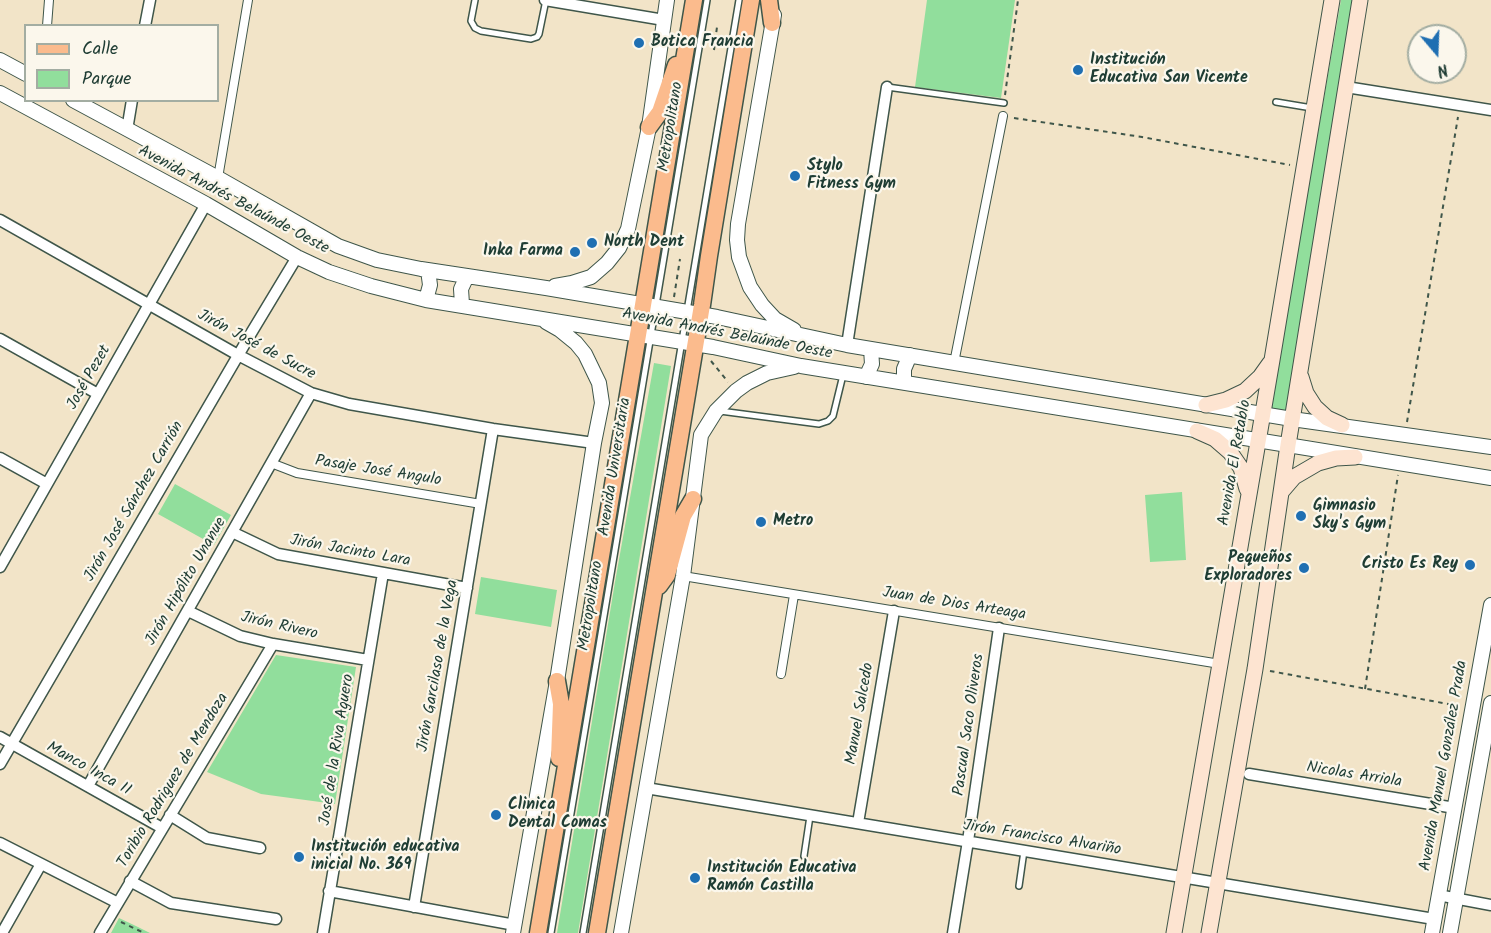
<!DOCTYPE html>
<html>
<head>
<meta charset="utf-8">
<style>
	body { margin:0 }
	#map { position:relative; width:1491px; height:933px; overflow:hidden; background:#f2e4c8; font-family:Kalam,sans-serif }
	canvas { display:block }
	.legend { position:absolute; left:24px; top:24px; width:195px; height:78px; box-sizing:border-box; background:#fbf7ec; border:2px solid #a3ada2; margin:0; padding:8px 10px; list-style:none; font-size:18px; color:#1f3d34 }
	.legend li { display:flex; align-items:center; gap:12px; height:30px }
	.legend b { width:30px; border:2px solid #a3ada2 }
	.north { position:absolute; left:1407px; top:24px; width:60px; height:60px; box-sizing:border-box; background:#fbf7ec; border:2px solid #a3ada2; border-radius:50%; rotate:161deg; font-size:16px; font-weight:700; line-height:24px; text-align:center; color:#1f3d34 }
	.north::after { content:''; display:block; margin:auto; width:21px; height:27px; background:#1f6fb2; clip-path:polygon(50% 0,100% 100%,50% 72%,0 100%) }
</style>
</head>
<body>
<div id="map">
<canvas width="1491" height="933"></canvas>
<ul class="legend">
<li><b style="height:8px;background:#fbbb8d"></b>Calle</li>
<li><b style="height:16px;background:#91de9c"></b>Parque</li>
</ul>
<div class="north">N</div>
</div>
<script>
const context = document.querySelector('canvas').getContext('2d');
context.lineJoin = 'round';
function paint(path, color) { context.fillStyle = color; context.fill(path, 'evenodd'); }
const shape = rows => new Path2D(rows.map(r => 'M' + r).join(''));
function strokePath(path, color, width, dash) { context.strokeStyle = color; context.lineWidth = width; context.lineCap = dash ? 'butt' : 'round'; context.setLineDash(dash || []); context.stroke(path); }
function drawText(font, color, halo, rows, align = 'center') {
  context.font = font + ' Kalam,sans-serif'; context.lineWidth = 4.5; context.setLineDash([]); context.textBaseline = 'middle'; context.strokeStyle = halo; context.fillStyle = color; for (const [text, x, y, turn = 0] of rows) {
    context.save(); context.translate(x, y); context.rotate((+turn || 0) * Math.PI / 180); context.textAlign = isNaN(turn) ? turn : align; if (halo) context.strokeText(text, 0, 0); context.fillText(text, 0, 0); context.restore();
  }
}
paint(shape([
	[927,0,1015,0,1001,98,915,87],
	[1341,0,1356,0,1286,412,1270,410],
	[654,363,671,366,578,933,557,933,615,582],
	[175,484,231,515,214,545,158,514],
	[1182,492,1186,560,1150,562,1145,495],
	[481,577,557,590,551,627,475,614],
	[276,655,356,667,335,804,261,794,207,772],
	[119,918,138,927,150,933,111,933]
]), '#91de9c');
const service = shape([
	[475,0,471,21,475,28,481,31,531,39,537,37,539,34,546,0],
	[887,87,1004,103],
	[1276,102,1312,108],
	[720,411,819,424,828,421,833,416,843,375],
	[804,856,810,816],
	[1019,886,1024,851],
	[551,933,707,0],
	[583,933,739,0]
]);
const pedestrian = shape([
	[47,26,49,0],
	[218,178,248,0],
	[954,363,1003,116],
	[271,463,297,473,481,504],
	[683,576,1220,664],
	[781,674,794,595]
]);
const minor = shape([
	[545,0,664,20],
	[145,26,150,0],
	[1346,87,1491,110],
	[127,130,132,100],
	[0,220,238,355,311,393,349,404,493,429,594,443],
	[0,339,98,394],
	[847,345,887,87],
	[0,458,47,484],
	[232,532,278,554,467,588],
	[0,567,206,204],
	[188,611,240,636,273,644,368,660],
	[0,737,162,828],
	[0,764,250,335,297,257],
	[1249,774,1455,808],
	[88,786,311,393],
	[646,788,1434,919],
	[170,815,207,838,260,848],
	[858,823,894,611],
	[0,843,118,903],
	[130,881,171,903,276,919],
	[329,891,515,925],
	[1438,895,1491,905],
	[414,907,493,429],
	[2,933,41,864],
	[100,933,273,644],
	[323,933,383,573],
	[953,933,968,841,999,628]
]);
const tertiary = shape([
	[774,15,738,224,737,240,739,257,750,287,762,305,775,319,794,330],
	[0,60,26,74],
	[0,93,206,204,297,257,329,272,371,286,426,300,713,347,801,366,1491,478],
	[73,100,218,178,338,246,377,260,421,269,546,288,717,317,847,345,1051,379,1292,419,1491,447],
	[555,286,572,283,591,277,607,263,619,248,628,229,649,127,667,0],
	[426,300,430,285,428,270],
	[462,304,461,289,467,276],
	[866,377,872,364,871,349],
	[905,383,904,377,904,369,910,355],
	[513,933,557,681,594,443,602,403,599,383,585,354,576,343,560,330,546,322],
	[621,933,683,576,701,435,716,411,736,391,747,383,767,373,794,367],
	[1432,933,1491,605],
	[1450,933,1491,703]
]);
const secondary = shape([
	[1301,377,1306,393,1315,407,1327,418,1342,425],
	[1206,405,1226,400,1245,391,1260,377,1270,363],
	[1197,431,1215,439,1230,452,1241,468,1247,489],
	[1282,491,1294,477,1318,463,1336,458,1355,457],
	[1174,933,1272,360,1332,0],
	[1209,933,1255,669,1288,445,1360,0]
]);
const primary = shape([
	[769,0,772,23],
	[649,127,660,112,676,65],
	[659,586,667,575,683,516,693,499],
	[557,681,561,704,559,758],
	[538,933,694,0],
	[597,933,702,305,709,256,751,0]
]);
strokePath(service, '#3f564a', 8);
strokePath(pedestrian, '#3f564a', 10);
strokePath(minor, '#3f564a', 13);
strokePath(tertiary, '#3f564a', 16);
strokePath(secondary, '#3f564a', 17);
strokePath(primary, '#3f564a', 19);
strokePath(shape([
	[714,50,717,27],
	[1005,95,1018,0],
	[1014,118,1142,137,1290,165],
	[674,297,680,259],
	[711,361,728,382],
	[1407,422,1458,117],
	[1270,671,1459,706],
	[1365,689,1398,475],
	[121,922,144,933]
]), '#3f564a', 2, [4.5, 4.5]);
strokePath(service, '#fff', 5);
strokePath(pedestrian, '#fff', 8);
strokePath(minor, '#fff', 10);
strokePath(tertiary, '#fff', 14);
strokePath(secondary, '#fde4d1', 15);
strokePath(primary, '#fbbb8d', 16);
for (const [x, y, r, color] of [
	[639,43,6,"#1f6fb2"],
	[1078,70,6,"#1f6fb2"],
	[795,176,6,"#1f6fb2"],
	[592,243,6,"#1f6fb2"],
	[575,252,6,"#1f6fb2"],
	[1301,516,6,"#1f6fb2"],
	[761,522,6,"#1f6fb2"],
	[1470,565,6,"#1f6fb2"],
	[1304,568,6,"#1f6fb2"],
	[496,815,6,"#1f6fb2"],
	[299,857,6,"#1f6fb2"],
	[695,878,6,"#1f6fb2"]
]) { const dot = new Path2D(); dot.arc(x, y, r, 0, 2 * Math.PI); context.fillStyle = color; context.fill(dot); strokePath(dot, '#fbf7ec', 2); }
drawText('bold 16px', '#1f3d34', '#fbf7ec', [
	["Botica Francia",651,43],
	["Institución",1090,61],
	["Educativa San Vicente",1090,79],
	["Stylo",807,167],
	["Fitness Gym",807,185],
	["North Dent",604,243],
	["Inka Farma",563,252,"right"],
	["Gimnasio",1313,507],
	["Sky's Gym",1313,525],
	["Metro",773,522],
	["Pequeños",1292,559,"right"],
	["Exploradores",1292,577,"right"],
	["Cristo Es Rey",1458,565,"right"],
	["Clinica",508,806],
	["Dental Comas",508,824],
	["Institución educativa",311,848],
	["inicial No. 369",311,866],
	["Institución Educativa",707,869],
	["Ramón Castilla",707,887]
], 'left');
drawText('16px', '#1f3d34', '#fbf7ec', [
	["Metropolitano",672,127,-81],
	["Avenida Andrés Belaúnde Oeste",233,201,28],
	["Avenida Andrés Belaúnde Oeste",727,335,11],
	["Jirón José de Sucre",256,346,28],
	["José Pezet",90,378,-60],
	["Avenida El Retablo",1236,463,-80],
	["Avenida Universitaria",616,467,-81],
	["Pasaje José Angulo",378,472,9],
	["Jirón José Sánchez Carrión",135,502,-60],
	["Jirón Jacinto Lara",350,552,10],
	["Jirón Hipólito Unanue",187,582,-60],
	["Juan de Dios Arteaga",954,605,9],
	["Metropolitano",592,606,-81],
	["Jirón Rivero",279,627,13],
	["Jirón Garcilaso de la Vega",439,666,-80],
	["Manuel Salcedo",861,714,-80],
	["Pascual Saco Oliveros",970,725,-82],
	["José de la Riva Aguero",338,750,-81],
	["Avenida Manuel González Prada",1445,766,-80],
	["Manco Inca II",88,770,29],
	["Nicolas Arriola",1354,776,9],
	["Toribio Rodriguez de Mendoza",174,781,-59],
	["Jirón Francisco Alvariño",1042,839,9]
]);
</script>
</body>
</html>
